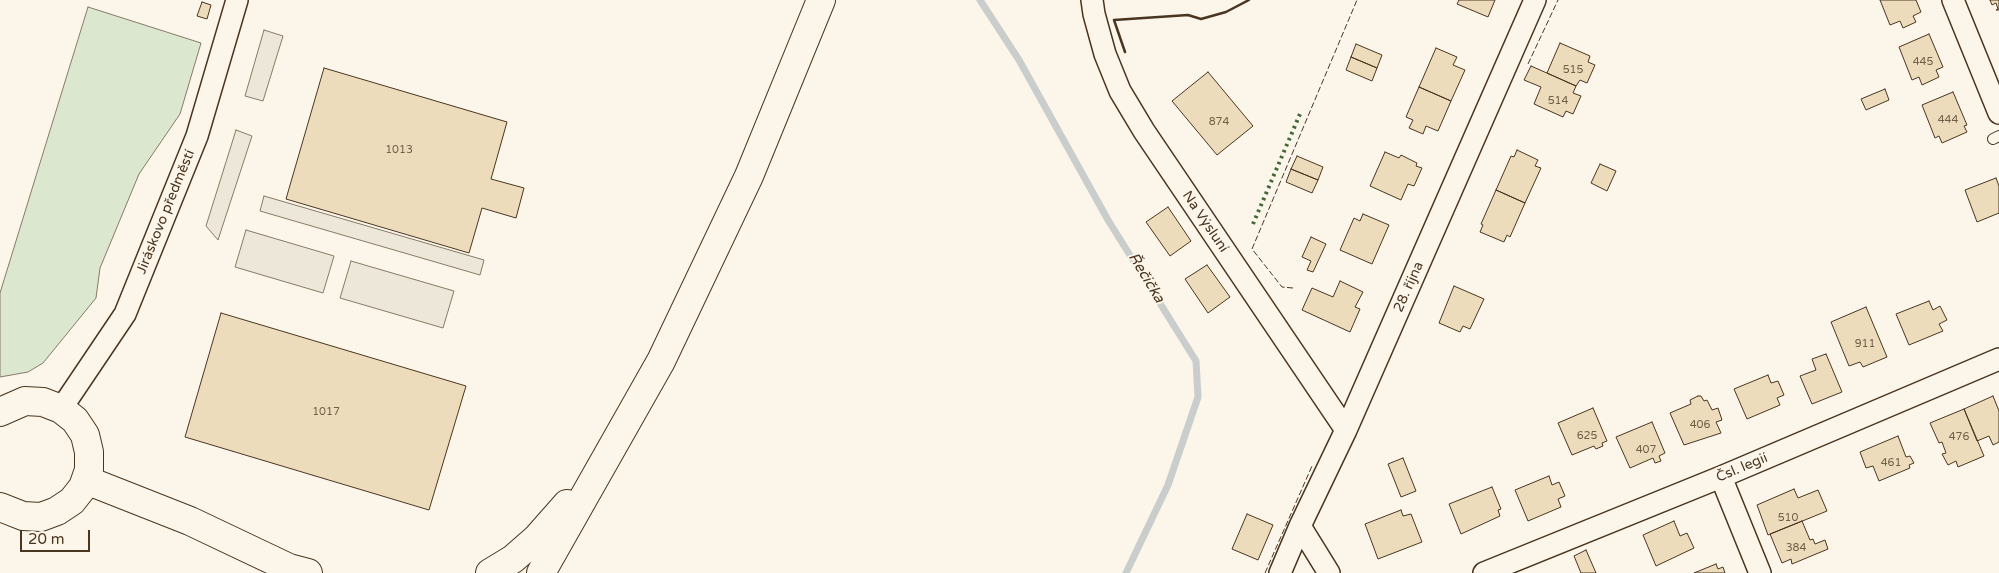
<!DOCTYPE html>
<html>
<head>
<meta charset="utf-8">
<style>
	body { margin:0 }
	#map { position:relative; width:1999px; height:573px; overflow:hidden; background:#fbf6e9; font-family:"Varela Round",sans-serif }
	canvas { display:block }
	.scale { position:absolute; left:20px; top:530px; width:70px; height:22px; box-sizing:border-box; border:2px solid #4a3520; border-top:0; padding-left:6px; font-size:15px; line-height:18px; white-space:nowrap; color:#4a3520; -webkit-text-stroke:4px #fbf6e9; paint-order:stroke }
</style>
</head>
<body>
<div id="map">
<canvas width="1999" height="573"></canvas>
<div class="scale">20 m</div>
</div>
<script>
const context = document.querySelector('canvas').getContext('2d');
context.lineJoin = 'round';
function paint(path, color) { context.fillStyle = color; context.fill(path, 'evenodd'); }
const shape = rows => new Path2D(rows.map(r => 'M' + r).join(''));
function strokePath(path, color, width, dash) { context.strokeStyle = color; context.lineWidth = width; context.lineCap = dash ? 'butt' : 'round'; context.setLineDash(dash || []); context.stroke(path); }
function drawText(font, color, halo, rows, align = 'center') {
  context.font = font + ' "Varela Round",sans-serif'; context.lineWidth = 4; context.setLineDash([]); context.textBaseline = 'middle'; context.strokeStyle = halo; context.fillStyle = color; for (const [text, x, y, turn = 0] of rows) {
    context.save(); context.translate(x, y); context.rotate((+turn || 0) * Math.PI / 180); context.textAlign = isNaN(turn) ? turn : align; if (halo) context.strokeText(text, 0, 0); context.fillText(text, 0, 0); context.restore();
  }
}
const green = shape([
	[88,7,201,43,180,114,139,174,100,268,96,298,43,363,28,372,0,377,0,293,88,7]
]);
paint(green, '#dce7d0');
strokePath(green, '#887966', 1);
const parking = shape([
	[264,30,283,36,263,101,245,96,264,30],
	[236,130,252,136,218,240,206,226,236,130],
	[264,196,484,260,480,275,260,211,264,196],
	[246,230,334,256,323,293,235,267,246,230],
	[351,261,454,291,443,328,340,298,351,261]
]);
paint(parking, '#ede7d9');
strokePath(parking, '#887966', 1);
strokePath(shape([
	[980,0,1019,60,1108,220,1196,361,1198,397,1168,485,1126,573]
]), '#c9cecd', 7);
const building = shape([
	[1459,0,1495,0,1488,17,1457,4,1459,0],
	[1880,0,1916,0,1921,12,1913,16,1916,22,1903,28,1900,21,1890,25,1880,0],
	[1990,0,1999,0,1999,10,1996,10,1998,9,1996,3,1992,5,1990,0],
	[202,2,211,5,207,19,197,16,202,2],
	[1929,34,1943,67,1936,70,1939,77,1922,85,1919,77,1912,80,1899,47,1929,34],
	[1560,43,1590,56,1588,62,1595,65,1587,83,1580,80,1576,86,1547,73,1560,43],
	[1356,44,1382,55,1377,68,1351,57,1356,44],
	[1436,48,1457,57,1453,65,1465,70,1451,101,1419,87,1436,48],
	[1351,57,1377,68,1372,81,1346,70,1351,57],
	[1531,66,1576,86,1573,93,1581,96,1573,114,1566,111,1563,117,1534,104,1541,87,1524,80,1531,66],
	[324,68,507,122,491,179,524,188,516,218,482,208,469,253,286,199,324,68],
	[1208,72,1253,126,1217,155,1172,101,1208,72],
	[1419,87,1451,101,1438,131,1426,126,1423,134,1409,128,1413,120,1406,117,1419,87],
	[1885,89,1889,100,1866,110,1861,99,1885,89],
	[1953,92,1967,125,1964,126,1967,132,1942,143,1939,136,1935,138,1922,105,1953,92],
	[1517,150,1538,160,1535,166,1541,168,1525,203,1496,190,1511,156,1514,157,1517,150],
	[1385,152,1399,158,1401,155,1417,163,1416,166,1422,168,1414,186,1408,184,1401,200,1370,186,1385,152],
	[1297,156,1323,167,1318,180,1291,169,1297,156],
	[1600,164,1616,171,1607,191,1591,183,1600,164],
	[1291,169,1318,180,1312,193,1286,182,1291,169],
	[1996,178,1999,186,1999,213,1977,222,1965,190,1996,178],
	[1496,190,1525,203,1510,237,1507,235,1504,242,1480,232,1483,225,1481,224,1496,190],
	[1168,207,1191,241,1170,256,1146,222,1168,207],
	[1363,214,1389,225,1372,264,1340,250,1354,218,1360,221,1363,214],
	[1311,237,1326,244,1313,272,1307,270,1311,261,1302,257,1311,237],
	[1207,265,1230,297,1208,313,1185,279,1207,265],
	[1340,281,1363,292,1355,307,1360,309,1350,332,1302,310,1312,288,1333,297,1340,281],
	[1454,286,1484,299,1470,329,1463,326,1460,332,1439,323,1454,286],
	[1929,301,1933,310,1940,306,1947,320,1939,324,1943,331,1909,345,1896,314,1929,301],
	[1866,307,1887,357,1863,367,1860,362,1849,366,1831,322,1866,307],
	[221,313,466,386,429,510,185,437,221,313],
	[1826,354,1842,392,1812,404,1800,376,1816,370,1812,359,1826,354],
	[1768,375,1771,383,1778,381,1784,395,1777,398,1780,405,1747,419,1734,389,1768,375],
	[1698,396,1701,396,1704,401,1707,400,1712,410,1718,408,1722,420,1716,422,1721,433,1684,445,1670,413,1691,404,1690,400,1698,396],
	[1993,396,1999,411,1999,442,1993,445,1989,436,1977,441,1964,409,1993,396],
	[1593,408,1607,441,1602,443,1603,446,1596,449,1594,446,1572,455,1558,423,1593,408],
	[1964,409,1984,456,1958,467,1956,461,1948,465,1942,454,1946,453,1942,442,1939,443,1930,423,1964,409],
	[1652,422,1665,453,1659,456,1661,461,1655,463,1653,458,1630,468,1616,437,1652,422],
	[1898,436,1906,457,1910,456,1914,463,1909,465,1910,468,1879,481,1873,466,1866,468,1860,452,1898,436],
	[1403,458,1416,491,1401,497,1388,464,1403,458],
	[1549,476,1552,485,1559,482,1565,496,1558,499,1561,507,1528,521,1515,490,1549,476],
	[1492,487,1501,509,1498,510,1500,516,1461,534,1449,504,1492,487],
	[1794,489,1798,498,1818,490,1827,511,1768,535,1757,505,1794,489],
	[1401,510,1403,516,1411,514,1422,542,1378,559,1365,524,1401,510],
	[1247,514,1273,525,1258,560,1232,549,1247,514],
	[1674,521,1680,536,1687,533,1694,548,1656,566,1643,535,1674,521],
	[1802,521,1810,540,1813,539,1815,544,1825,540,1828,549,1792,564,1791,559,1782,563,1770,534,1802,521],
	[1586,550,1596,573,1581,573,1574,556,1586,550],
	[1716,564,1718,569,1723,567,1725,573,1694,573,1716,564]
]);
paint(building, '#ecdcbc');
strokePath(building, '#4a3520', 1);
const lane = shape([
	[1993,139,1999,136]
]);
const street = shape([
	[1092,0,1094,14,1105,54,1120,91,1144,131,1346,430],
	[1953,0,1999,113],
	[61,409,125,314,197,136,237,0],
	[1721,477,1760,573],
	[1300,526,1329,573],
	[1280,573,1300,526,1346,430,1535,0],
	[1484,573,1721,477,1999,359]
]);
const primary = shape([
	[0,412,25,401,43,402,61,409,75,420,85,435,89,452,89,470,83,487,72,501,57,511,41,517,23,516,0,507],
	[86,480,190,521,289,568,308,573],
	[490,573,513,559,537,538,567,504],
	[541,573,661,361,749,176,821,0]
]);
strokePath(lane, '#4a3520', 12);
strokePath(street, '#4a3520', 24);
strokePath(primary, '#4a3520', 30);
strokePath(lane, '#fbf6e9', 10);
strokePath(street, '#fbf6e9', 21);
strokePath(primary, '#fbf6e9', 28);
strokePath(shape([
	[1253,224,1300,114]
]), '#436837', 4, [2.5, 4]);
strokePath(shape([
	[1528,64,1558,0],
	[1293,288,1282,287,1252,249,1357,0],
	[1265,573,1312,466]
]), '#4a3520', 1, [6, 2.5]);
strokePath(shape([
	[1125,52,1114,20,1188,15,1201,19,1226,12,1249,0]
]), '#4a3520', 2.5);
drawText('11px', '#725f47', null, [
	["445",1923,62],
	["515",1573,70],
	["514",1558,101],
	["444",1948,120],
	["874",1219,122],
	["1013",399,150],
	["911",1865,344],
	["1017",326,412],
	["406",1700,425],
	["625",1587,436],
	["476",1959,437],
	["407",1646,450],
	["461",1891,463],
	["510",1788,518],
	["384",1796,548]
]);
drawText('14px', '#4a3520', '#fbf6e9', [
	["Jiráskovo předměstí",166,212,-68],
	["Na Výsluní",1205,222,56],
	["28. října",1409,287,-66],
	["Čsl. legií",1742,468,-23]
]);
drawText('italic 15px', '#4a3520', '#fbf6e9', [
	["Řečička",1146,278,59]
]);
</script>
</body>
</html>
